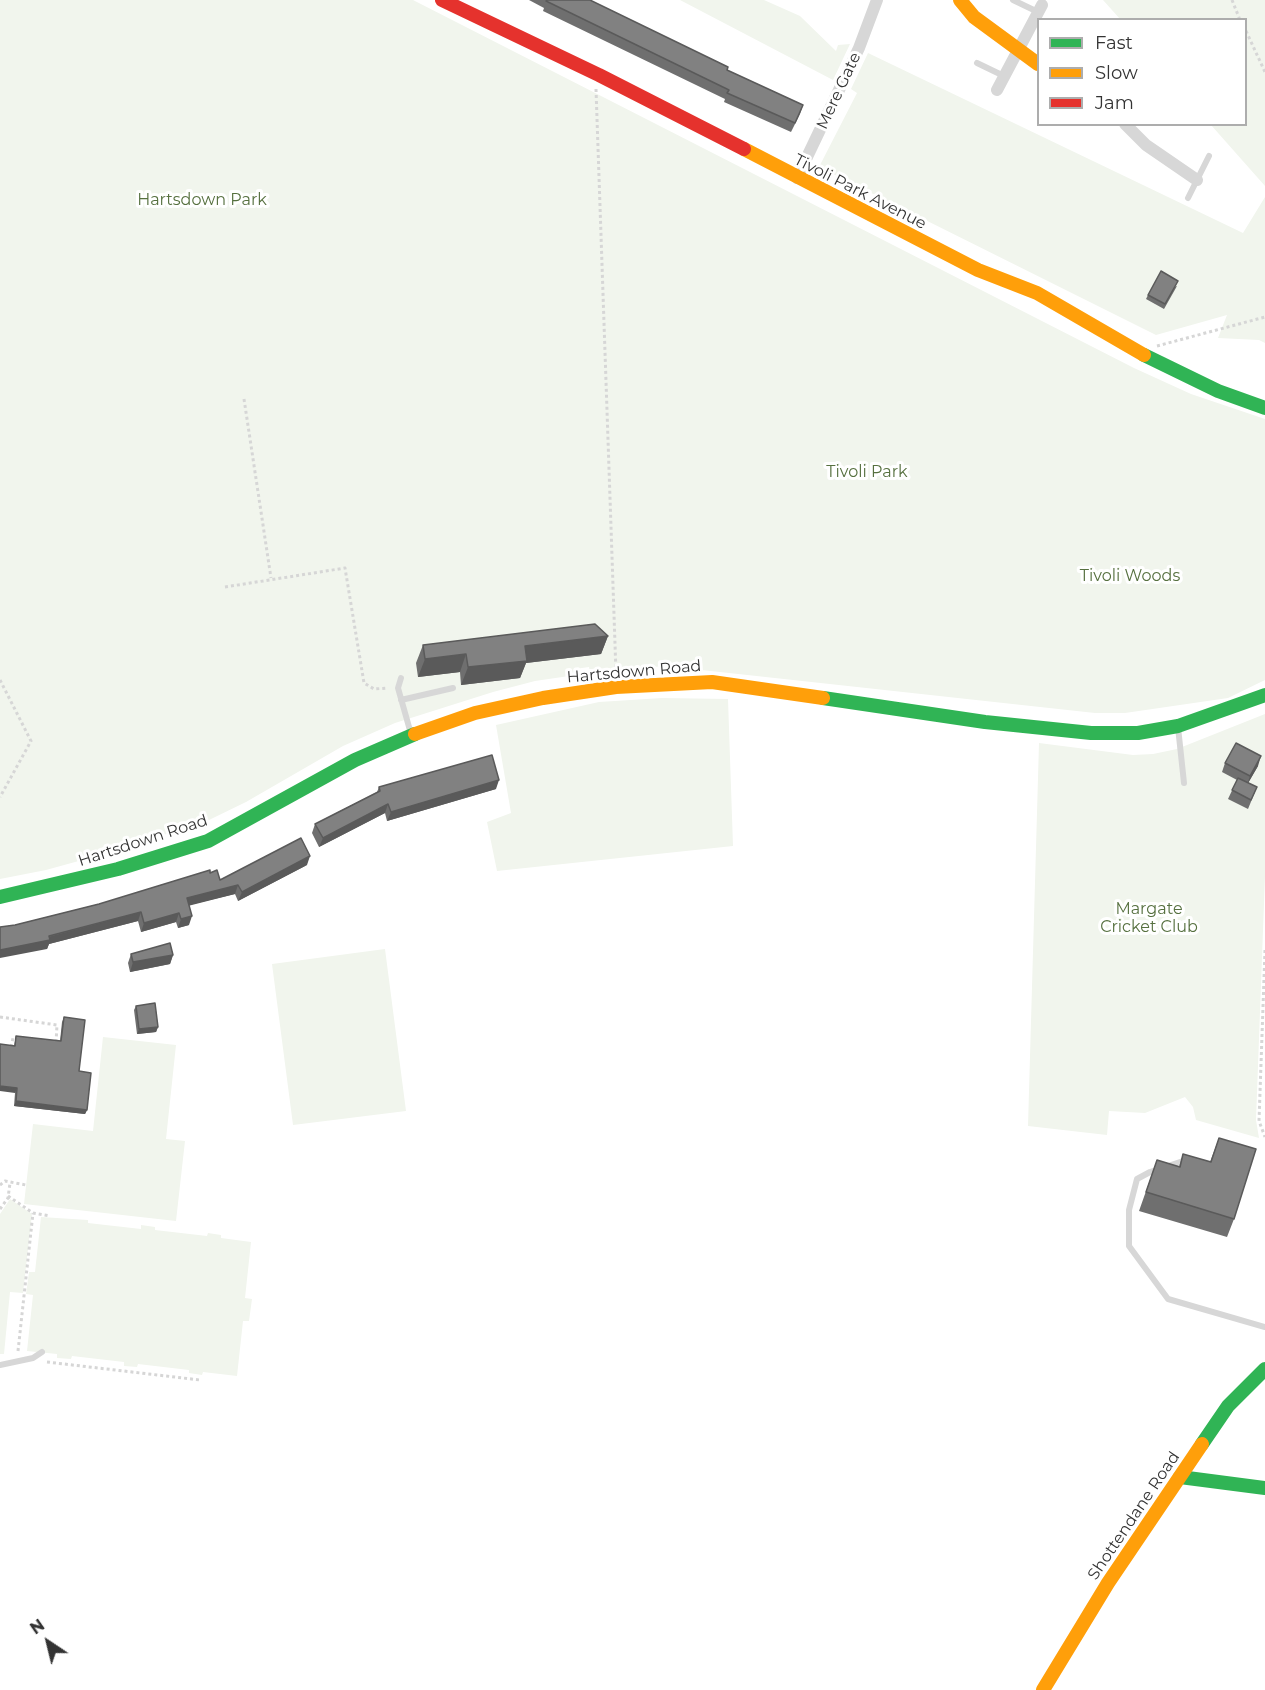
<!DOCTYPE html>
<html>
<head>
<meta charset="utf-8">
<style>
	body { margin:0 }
	#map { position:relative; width:1265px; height:1690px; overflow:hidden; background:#fff; font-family:Montserrat,sans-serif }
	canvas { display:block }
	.legend { position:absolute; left:1037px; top:18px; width:210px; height:108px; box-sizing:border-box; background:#fff; border:2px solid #adadad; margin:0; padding:8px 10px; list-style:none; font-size:18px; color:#333 }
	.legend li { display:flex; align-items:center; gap:12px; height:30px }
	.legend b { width:30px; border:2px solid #adadad }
	.north { position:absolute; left:18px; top:1612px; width:60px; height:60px; -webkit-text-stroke:4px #fff; paint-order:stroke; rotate:325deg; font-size:16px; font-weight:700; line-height:24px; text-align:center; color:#333 }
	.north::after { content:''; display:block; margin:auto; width:21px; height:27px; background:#333; clip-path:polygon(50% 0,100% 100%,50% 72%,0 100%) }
</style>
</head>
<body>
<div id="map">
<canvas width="1265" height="1690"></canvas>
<ul class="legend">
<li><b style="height:8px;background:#30b455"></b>Fast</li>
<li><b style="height:8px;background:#ff9f0a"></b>Slow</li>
<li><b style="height:8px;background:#e5322d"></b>Jam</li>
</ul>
<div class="north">N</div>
</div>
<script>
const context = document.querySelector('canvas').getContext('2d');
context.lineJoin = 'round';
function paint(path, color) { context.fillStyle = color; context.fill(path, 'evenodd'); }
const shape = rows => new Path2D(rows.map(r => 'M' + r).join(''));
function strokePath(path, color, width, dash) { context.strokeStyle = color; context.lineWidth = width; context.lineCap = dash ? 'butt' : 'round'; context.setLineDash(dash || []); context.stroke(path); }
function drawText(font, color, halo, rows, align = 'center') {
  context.font = font + ' Montserrat,sans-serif'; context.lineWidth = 6; context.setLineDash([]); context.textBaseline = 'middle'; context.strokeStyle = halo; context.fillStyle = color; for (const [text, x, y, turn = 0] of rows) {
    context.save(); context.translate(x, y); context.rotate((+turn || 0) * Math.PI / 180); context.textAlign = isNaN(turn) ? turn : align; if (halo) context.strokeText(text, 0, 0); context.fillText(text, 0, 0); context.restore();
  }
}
paint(shape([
	[0,0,413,0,1134,368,1191,394,1265,419,1265,680,1228,698,1125,713,1095,713,665,666,590,673,589,667,575,669,576,675,535,681,493,692,395,723,343,746,246,802,209,820,115,851,46,870,0,879],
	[680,0,764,0,800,16,836,51,838,45,850,44,833,80],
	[1103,0,1265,0,1265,186,1211,125,1246,124,1246,20,1120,19],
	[868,53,1243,233,1265,197,1265,343,1259,340,1218,338,1227,315,1156,335,819,167,857,93,851,89],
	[662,698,728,699,733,846,497,871,487,822,511,813,496,725,599,702],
	[1265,714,1265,876,1256,1120,1259,1138,1196,1120,1193,1107,1185,1097,1145,1113,1109,1111,1107,1135,1028,1126,1039,743,1133,755,1153,754,1177,749],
	[385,949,406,1111,293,1125,272,964],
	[103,1037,176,1045,166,1139,185,1141,176,1221,24,1204,33,1124,93,1131],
	[10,1199,32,1214,23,1293,10,1292,4,1354,0,1354,0,1214],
	[41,1217,88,1220,88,1223,141,1229,141,1225,155,1227,155,1230,207,1236,208,1233,221,1235,221,1238,251,1242,245,1298,252,1299,249,1321,243,1321,237,1376,203,1372,202,1375,189,1373,189,1370,138,1364,137,1367,124,1366,124,1362,72,1356,71,1359,57,1358,57,1354,27,1351,33,1295,26,1294,29,1272,35,1272]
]), '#f1f5ed');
strokePath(shape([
	[1232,0,1240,20],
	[1246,31,1265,72],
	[596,89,616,673],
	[1157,346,1265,317],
	[244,399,271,578],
	[225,587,345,568,364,683,374,689,388,688],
	[0,680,31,741,0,797],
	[1265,950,1259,1121,1265,1137],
	[0,1017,57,1025,56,1043],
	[11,1047,13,1038,18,1039],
	[0,1185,5,1181,26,1185],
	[8,1196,33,1213,50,1216],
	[0,1209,8,1198,10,1183],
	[18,1351,33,1213],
	[47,1362,200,1380]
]), '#d6d6d6', 3, [3, 3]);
strokePath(shape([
	[1013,0,1038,12],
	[977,63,1004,76],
	[1188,198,1209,156],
	[401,678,398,688,411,734],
	[401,700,453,688],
	[1178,727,1184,783],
	[1189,1159,1150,1172,1137,1179,1129,1210,1129,1246,1168,1299,1265,1327],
	[0,1365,33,1358,42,1352]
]), '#d7d7d7', 6);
strokePath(shape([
	[997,90,1042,5],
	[1125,124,1146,145,1197,180],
	[797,178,859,48,877,0]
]), '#d7d7d7', 12);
strokePath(shape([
	[1144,355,1218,391,1265,408],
	[823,698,985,722,1091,733,1138,733,1178,726,1265,695],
	[0,897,118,869,208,841,355,760,415,734],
	[1202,1444,1228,1406,1265,1369],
	[1180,1477,1265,1488]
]), '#30b455', 14);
strokePath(shape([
	[960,0,974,17,1038,64],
	[744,149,978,270,1037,293,1144,355],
	[415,734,475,713,543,698,616,687,712,682,823,698],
	[1043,1690,1108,1583,1202,1444]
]), '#ff9f0a', 14);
strokePath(shape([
	[442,0,599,75,744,149]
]), '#e5322d', 14);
paint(shape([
	[529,0,590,0,727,70,803,105,800,114,791,132,724,102,725,99,543,11,544,8],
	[1177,286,1164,309,1146,299,1148,295],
	[608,636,601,654,526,663,520,678,461,685,460,672,418,677,416,663,423,645],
	[1225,763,1258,766,1248,783,1257,787,1248,809,1228,799,1237,780,1222,772],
	[379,787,496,789,387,821,385,813,319,847,312,833,315,824,377,792],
	[307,865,238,901,235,894,189,905,189,925,178,928,176,922,141,932,138,921,49,944,47,949,15,925,99,904,210,873,220,880],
	[131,954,173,955,170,964,130,972,128,963],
	[136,1006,158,1027,156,1032,137,1034,134,1010],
	[64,1017,79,1071,87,1110,85,1114,14,1106,15,1093,14,1046,16,1036,60,1041,62,1022],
	[1219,1138,1234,1219,1227,1237,1139,1211,1157,1160,1179,1167,1183,1154,1210,1162]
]), '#6f6f6f');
paint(shape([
	[608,636,601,654,526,663,520,678,461,685,468,667,525,646],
	[466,654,460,672,418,677,425,659],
	[1261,756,1258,766,1247,785,1250,776],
	[499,780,496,789,387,821,391,812],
	[388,804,385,813,319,847,323,838],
	[310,856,307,865,238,901,242,892],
	[238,885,235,894,184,907,187,898],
	[141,912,138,921,49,944,47,949,0,958,0,950],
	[179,913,176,922,141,932,144,923],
	[192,916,189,925,178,928,181,919],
	[173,955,170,964,130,972,133,962],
	[158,1027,156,1032,137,1034,139,1029],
	[0,1086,17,1088,15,1093,0,1091],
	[16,1101,87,1110,85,1114,14,1106]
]), '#5a5a5a');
const building = shape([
	[547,0,590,0,728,67,727,70,803,105,795,123,727,93,729,90,546,1,547,0],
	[1161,271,1178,281,1165,304,1148,295,1161,271],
	[595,624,608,636,525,646,527,661,468,667,466,654,425,659,423,645,595,624],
	[1236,743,1261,756,1250,776,1225,763,1236,743],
	[492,755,499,780,391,812,388,804,323,838,315,824,380,791,379,787,492,755],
	[1238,778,1257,787,1251,800,1232,790,1238,778],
	[301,838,310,856,242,892,238,885,187,898,192,916,181,919,179,913,144,923,141,912,49,936,50,940,0,950,0,927,15,925,99,904,210,870,210,873,217,870,220,880,301,838],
	[170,943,173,955,133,962,131,954,170,943],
	[155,1003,158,1027,139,1029,136,1006,155,1003],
	[64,1017,85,1020,79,1071,91,1073,87,1110,16,1101,17,1088,0,1086,0,1044,15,1046,16,1036,61,1041,64,1017],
	[1219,1138,1256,1149,1234,1219,1146,1192,1157,1160,1180,1167,1183,1154,1211,1162,1219,1138]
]);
paint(building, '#818181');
strokePath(building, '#5a5a5a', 1.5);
drawText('16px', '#333', '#fff', [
	["Mere Gate",839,91,-65],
	["Tivoli Park Avenue",860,192,27],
	["Hartsdown Road",634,672,-5],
	["Hartsdown Road",143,841,-18],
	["Shottendane Road",1134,1516,-56]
]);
drawText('16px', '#56703f', '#fff', [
	["Hartsdown Park",202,200],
	["Tivoli Park",867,472],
	["Tivoli Woods",1130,576],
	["Margate",1149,909],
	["Cricket Club",1149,927]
]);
</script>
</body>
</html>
